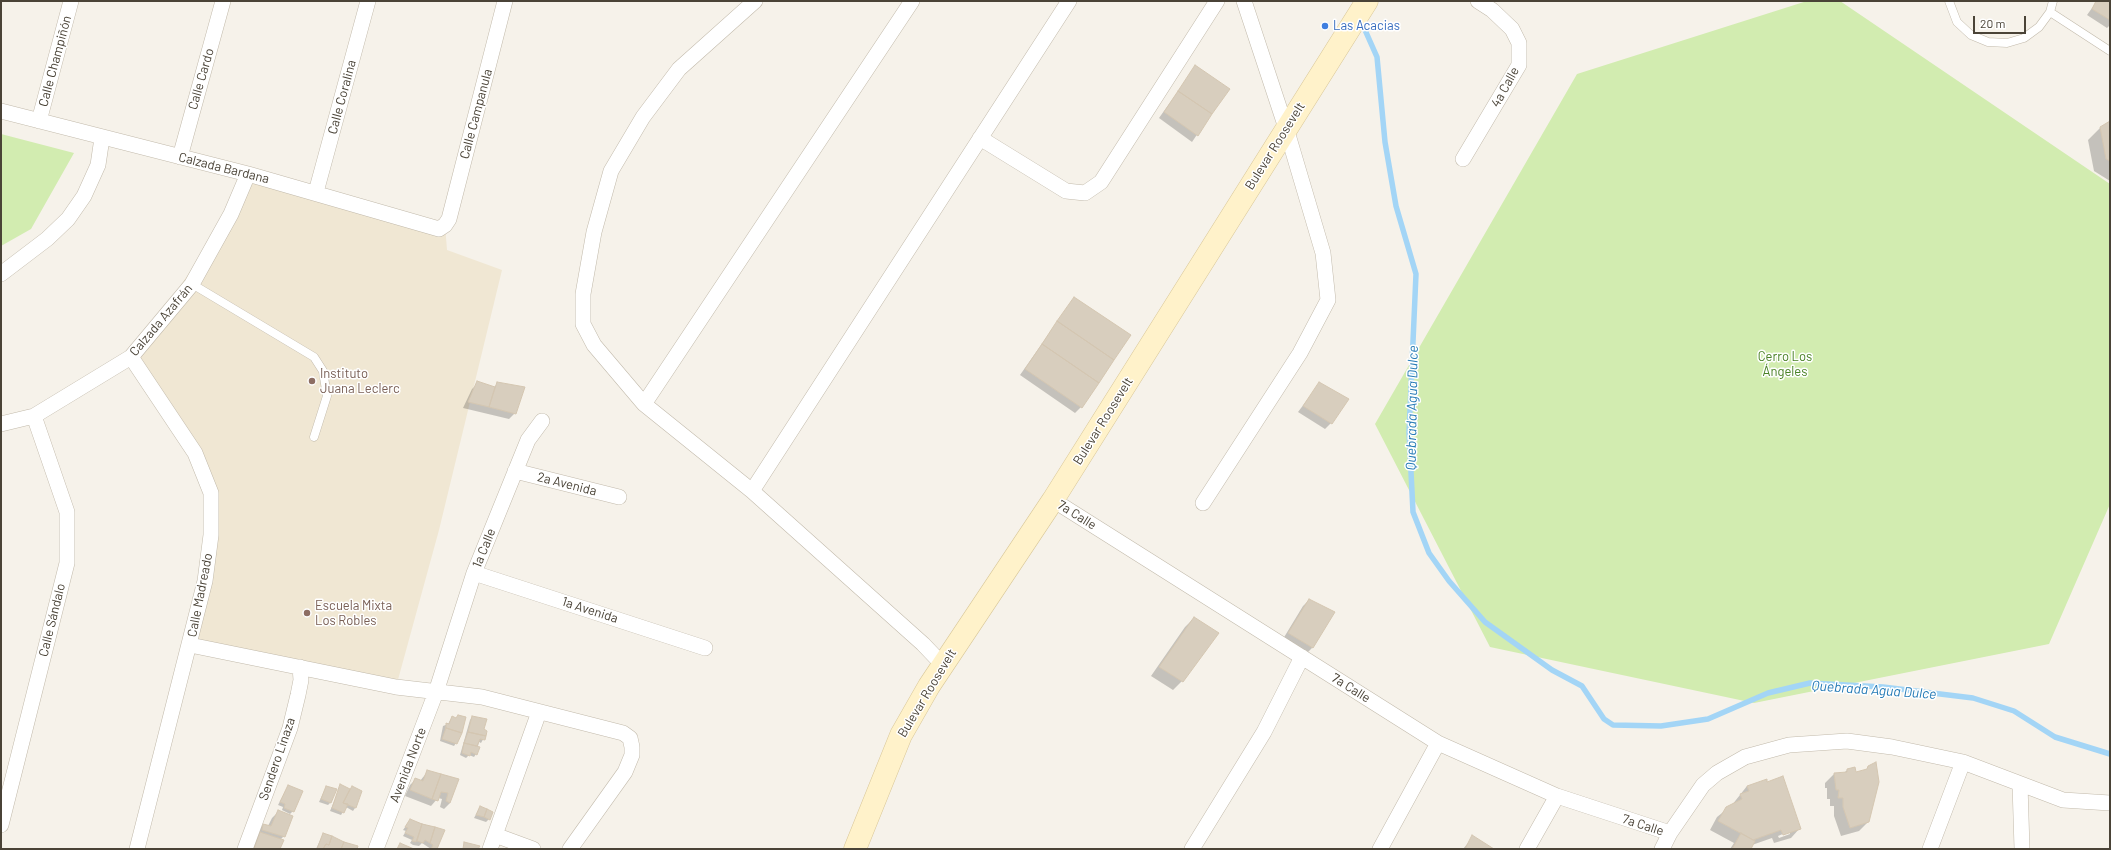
<!DOCTYPE html>
<html>
<head>
<meta charset="utf-8">
<style>
	body { margin:0 }
	#map { position:relative; width:2111px; height:850px; overflow:hidden; background:#f6f2ea; font-family:Barlow,sans-serif }
	canvas { display:block }
	.frame { position:absolute; inset:0; border:2px solid #4a4337; pointer-events:none }
	.scale { position:absolute; left:1973px; top:16px; width:53px; height:18px; box-sizing:border-box; border:2px solid #4a4337; border-top:0; padding-left:5px; font-size:12px; line-height:14px; white-space:nowrap; color:#4a4337; -webkit-text-stroke:3px #fff; paint-order:stroke }
</style>
</head>
<body>
<div id="map">
<canvas width="2111" height="850"></canvas>
<div class="frame"></div>
<div class="scale">20 m</div>
</div>
<script>
const context = document.querySelector('canvas').getContext('2d');
context.lineJoin = 'round';
function paint(path, color) { context.fillStyle = color; context.fill(path, 'evenodd'); }
const shape = rows => new Path2D(rows.map(r => 'M' + r).join(''));
function strokePath(path, color, width, dash) { context.strokeStyle = color; context.lineWidth = width; context.lineCap = dash ? 'butt' : 'round'; context.setLineDash(dash || []); context.stroke(path); }
function drawText(font, color, halo, rows, align = 'center') {
  context.font = font + ' Barlow,sans-serif'; context.lineWidth = 3; context.setLineDash([]); context.textBaseline = 'middle'; context.strokeStyle = halo; context.fillStyle = color; for (const [text, x, y, turn = 0] of rows) {
    context.save(); context.translate(x, y); context.rotate((+turn || 0) * Math.PI / 180); context.textAlign = isNaN(turn) ? turn : align; if (halo) context.strokeText(text, 0, 0); context.fillText(text, 0, 0); context.restore();
  }
}
paint(shape([
	[248,174,445,225,447,250,502,270,439,530,396,687,190,645,211,493,129,350,161,314,204,251]
]), '#f0e7d3');
paint(shape([
	[1807,1,1840,1,2110,184,2110,504,2049,644,1754,703,1490,647,1375,424,1577,74],
	[1,134,74,153,31,229,1,246]
]), '#d2ecb0');
paint(shape([
	[2097,1,2110,1,2110,25,2107,28,2087,15],
	[1196,66,1228,89,1192,142,1159,118],
	[2110,123,2110,181,2094,171,2088,140,2100,128],
	[1074,298,1081,407,1075,413,1020,375],
	[478,383,493,388,498,383,515,413,509,419,463,408,472,389],
	[1320,383,1331,423,1325,429,1298,412],
	[1309,600,1334,612,1312,648,1306,654,1283,639,1303,606],
	[1194,618,1182,681,1173,690,1151,676,1185,627],
	[452,717,456,743,454,746,440,741,443,726,448,724],
	[472,717,483,729,485,736,481,743,479,742,476,754,474,757,469,755,466,758,460,755,470,720],
	[1869,767,1868,822,1859,831,1841,836,1834,816,1834,806,1830,806,1830,799,1827,799,1827,788,1825,788,1825,783,1834,774,1843,774,1847,770,1856,773,1865,771],
	[428,771,458,779,450,803,444,809,440,807,442,799,438,798,431,806,405,796,410,785,416,779,420,781],
	[1767,783,1800,828,1791,838,1774,843,1772,838,1752,845,1750,849,1730,849,1734,843,1710,830,1717,817,1732,805,1747,786],
	[1790,831,1790,834,1779,838,1778,836],
	[341,785,350,790,352,787,361,792,355,808,353,811,346,807,341,815,330,811],
	[288,786,293,811,290,814,282,810,283,807,278,805],
	[326,787,331,802,328,805,319,802],
	[480,807,489,819,486,822,474,818],
	[278,812,284,836,280,840,279,849,251,849,258,836,257,831,263,825,268,826,272,818],
	[410,820,443,830,436,849,431,849,422,843,419,846,413,845,410,843,412,840,403,836,406,831,403,830],
	[323,834,357,847,355,849,316,849],
	[1473,837,1492,849,1463,849]
]), '#0003');
strokePath(shape([
	[1361,21,1377,57,1385,142,1396,206,1416,274,1409,432,1413,512,1429,553,1449,581,1485,622,1552,670,1582,686,1604,719,1613,725,1661,726,1708,719,1768,693,1810,683,1883,687,1973,698,2014,711,2055,737,2110,754]
]), '#a3d5f6', 5.5);
const building = shape([
	[2096,1,2110,1,2110,20,2092,9,2096,1],
	[1195,65,1230,89,1212,114,1178,91,1195,65],
	[1178,91,1212,114,1198,136,1164,112,1178,91],
	[2110,121,2110,161,2106,159,2100,127,2110,121],
	[1074,297,1131,335,1114,360,1057,321,1074,297],
	[1057,321,1114,360,1099,383,1042,344,1057,321],
	[1042,344,1099,383,1082,408,1025,369,1042,344],
	[477,381,495,387,489,407,468,402,477,381],
	[497,382,525,387,516,414,489,407,497,382],
	[1319,382,1349,399,1332,424,1303,406,1319,382],
	[1309,599,1335,612,1313,648,1288,633,1309,599],
	[1194,617,1219,633,1183,682,1159,667,1194,617],
	[458,715,466,717,462,733,446,728,446,723,449,724,452,716,456,718,458,715],
	[472,716,487,719,484,729,487,731,486,736,468,732,472,716],
	[446,728,462,733,457,744,442,739,446,728],
	[468,732,486,736,485,740,480,739,477,746,464,743,468,732],
	[464,743,480,747,477,755,471,752,470,756,462,753,464,743],
	[1876,762,1879,782,1869,822,1850,828,1843,807,1843,798,1838,798,1839,790,1836,790,1834,773,1847,772,1847,769,1855,767,1856,772,1867,769,1868,766,1876,762],
	[427,770,441,774,432,799,410,790,415,778,423,781,427,770],
	[441,774,459,779,450,803,446,801,448,793,441,792,438,801,432,799,441,774],
	[1783,776,1801,829,1783,835,1781,830,1753,840,1718,821,1726,807,1742,799,1740,794,1749,791,1747,786,1767,779,1767,782,1783,776],
	[340,784,350,789,343,803,348,804,344,813,332,808,340,784],
	[288,785,303,791,294,812,284,808,285,804,280,802,288,785],
	[326,786,337,789,331,803,321,799,326,786],
	[352,786,362,791,356,808,343,803,352,786],
	[480,806,487,809,484,817,476,815,480,806],
	[487,809,493,812,490,820,484,817,487,809],
	[278,810,293,816,285,837,262,830,263,824,271,826,278,810],
	[410,819,422,824,416,842,412,841,414,837,405,833,408,828,405,827,410,819],
	[422,824,435,827,430,843,425,840,423,843,417,841,422,824],
	[435,827,445,830,437,849,431,849,433,845,430,843,435,827],
	[260,832,284,840,280,849,254,849,260,832],
	[323,833,332,836,329,845,326,844,323,849,317,849,323,833],
	[1741,833,1755,841,1751,849,1732,849,1741,833],
	[1472,835,1494,849,1465,849,1472,835],
	[332,836,344,842,341,849,323,849,326,844,329,845,332,836],
	[344,842,358,846,357,849,341,849,344,842],
	[464,842,480,846,478,849,463,849,464,842],
	[400,843,414,849,397,849,400,843]
]);
paint(building, '#d8cebe');
strokePath(building, '#d4c6b1', 1);
const service = shape([
	[1949,1,1957,22,1971,35,1988,42,2007,43,2024,38,2039,27,2050,12,2053,1],
	[2050,12,2110,51],
	[192,284,314,357,323,371,327,396,314,437]
]);
const minor = shape([
	[755,1,679,69,643,117,611,171,594,232,583,294,583,324,594,345,644,404,752,491,923,644,943,665],
	[1,111,248,174,439,229,445,225,449,219,505,1],
	[39,121,71,1],
	[980,138,1066,191,1085,193,1101,182,1217,1],
	[180,157,223,1],
	[1463,159,1519,65,1519,43,1512,29,1492,10,1478,1],
	[316,192,368,1],
	[1,274,47,239,68,219,84,196,98,165,102,138],
	[131,357,195,453,211,493,211,535,205,581,137,849],
	[644,404,912,1],
	[1,424,34,416,131,357,192,284,231,214,248,174],
	[515,471,619,497],
	[752,491,1069,1],
	[1053,500,1438,743,1557,796,1670,833],
	[1203,503,1300,353,1328,300,1323,253,1286,128,1244,1],
	[474,573,705,648],
	[190,645,396,687,482,697,623,733,630,738,632,747,632,755,625,772,570,849],
	[2020,784,2022,849],
	[1,825,67,563,67,512,34,416],
	[495,835,533,849],
	[245,849,290,728,298,695,301,680,300,667],
	[376,849,436,692,474,573,528,440,542,421],
	[490,849,539,712],
	[1192,849,1264,732,1302,657],
	[1380,849,1438,743],
	[1527,849,1557,796],
	[1662,849,1670,833,1703,785,1717,773,1745,757,1789,745,1847,741,1892,747,1963,762,2063,800,2110,803],
	[1930,849,1963,762]
]);
const secondary = shape([
	[855,849,901,735,929,686,1053,500,1367,1]
]);
strokePath(service, '#c2baab', 9);
strokePath(minor, '#c2baab', 16);
strokePath(secondary, '#d9c797', 23);
strokePath(service, '#fff', 8);
strokePath(minor, '#fff', 15);
strokePath(secondary, '#fff2ca', 22);
for (const [x, y, r, color] of [
	[1325,26,4,"#3f7fe0"],
	[312,381,4,"#8d6e63"],
	[307,613,4,"#8d6e63"]
]) { const dot = new Path2D(); dot.arc(x, y, r, 0, 2 * Math.PI); context.fillStyle = color; context.fill(dot); strokePath(dot, '#fff', 1.5); }
drawText('13px', '#366cbe', '#fff', [
	["Las Acacias",1333,26]
], 'left');
drawText('13px', '#4a4337', '#fff', [
	["Calle Champiñón",55,61,-75],
	["Calle Cardo",201,79,-74],
	["4a Calle",1505,87,-61],
	["Calle Coralina",342,97,-75],
	["Calle Campanula",476,114,-75],
	["Bulevar Roosevelt",1275,146,-58],
	["Calzada Bardana",224,168,14],
	["Calzada Azafrán",161,320,-50],
	["Bulevar Roosevelt",1103,421,-58],
	["2a Avenida",567,484,14],
	["7a Calle",1077,515,32],
	["1a Calle",484,548,-68],
	["Calle Madreado",200,595,-79],
	["1a Avenida",590,610,18],
	["Calle Sándalo",52,620,-76],
	["7a Calle",1351,688,32],
	["Bulevar Roosevelt",927,693,-59],
	["Sendero Linaza",277,759,-71],
	["Avenida Norte",408,765,-69],
	["7a Calle",1643,825,18]
]);
drawText('13px', '#498125', '#fff', [
	["Cerro Los",1785,357],
	["Ángeles",1785,372]
]);
drawText('13px', '#785e54', '#fff', [
	["Instituto",320,374],
	["Juana Leclerc",320,389],
	["Escuela Mixta",315,606],
	["Los Robles",315,621]
], 'left');
drawText('italic 14px', '#267bb6', '#fff', [
	["Quebrada Agua Dulce",1412,408,-89],
	["Quebrada Agua Dulce",1874,690,4]
]);
</script>
</body>
</html>
